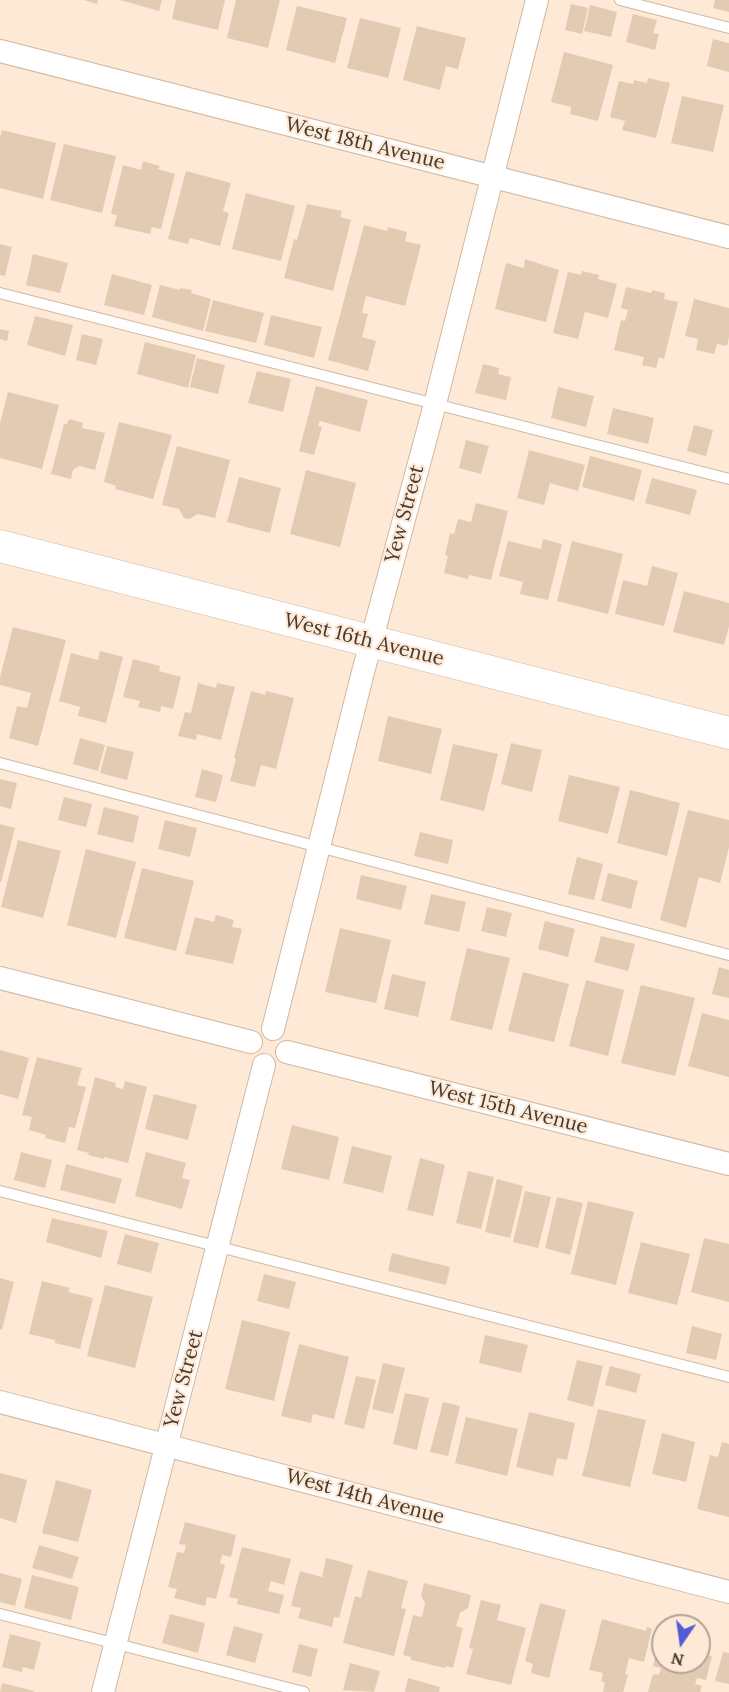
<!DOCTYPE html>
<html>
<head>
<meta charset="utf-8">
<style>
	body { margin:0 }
	#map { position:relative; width:729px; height:1692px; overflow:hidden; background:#fee9d6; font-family:Lora,serif }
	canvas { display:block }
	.north { position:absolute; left:651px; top:1614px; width:60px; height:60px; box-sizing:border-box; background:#fee9d6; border:2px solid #b4a394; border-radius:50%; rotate:193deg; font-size:16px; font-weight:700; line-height:24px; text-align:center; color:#443a30 }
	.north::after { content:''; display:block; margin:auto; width:21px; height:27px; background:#545dd4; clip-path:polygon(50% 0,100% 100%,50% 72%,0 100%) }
</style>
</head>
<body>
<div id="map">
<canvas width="729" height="1692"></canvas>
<div class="north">N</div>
</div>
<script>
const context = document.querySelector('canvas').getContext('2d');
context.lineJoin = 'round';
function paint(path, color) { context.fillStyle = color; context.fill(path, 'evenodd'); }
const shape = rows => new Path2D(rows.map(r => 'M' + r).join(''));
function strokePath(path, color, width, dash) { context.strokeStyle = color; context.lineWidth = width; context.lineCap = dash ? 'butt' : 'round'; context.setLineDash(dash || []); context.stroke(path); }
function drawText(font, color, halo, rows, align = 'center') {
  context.font = font + ' Lora,serif'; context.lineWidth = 4.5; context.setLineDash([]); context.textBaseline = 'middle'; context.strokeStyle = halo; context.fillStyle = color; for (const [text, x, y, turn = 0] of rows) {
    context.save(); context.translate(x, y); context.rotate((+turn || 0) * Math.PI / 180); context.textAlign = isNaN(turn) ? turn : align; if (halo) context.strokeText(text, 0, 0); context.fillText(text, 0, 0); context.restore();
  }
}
paint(shape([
	[84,0,98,0,97,4],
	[120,0,162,0,159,11],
	[176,0,225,0,218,30,172,19],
	[236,0,280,0,268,48,227,38],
	[715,0,729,0,729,12,713,8],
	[571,4,588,8,582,34,565,30],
	[590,5,617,12,611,37,584,31],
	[297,6,347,18,335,63,286,50],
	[633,14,657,20,653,33,659,34,655,50,626,42],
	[360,18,401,28,388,78,347,68],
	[417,26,466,38,458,69,446,66,440,90,403,80],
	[713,39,729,43,729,72,707,66],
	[564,52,613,65,598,121,570,114,571,107,551,102],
	[648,78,670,83,656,138,622,130,625,121,610,117,619,81,633,84,634,80,647,83],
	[682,96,724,105,713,152,671,143],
	[2,130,56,143,43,199,0,188,0,138],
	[64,144,116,156,102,213,50,200],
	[143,161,160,166,158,169,175,174,161,229,152,227,150,234,114,226,117,215,111,214,123,165,141,170],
	[186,171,231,183,223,211,229,213,220,246,190,238,188,244,168,239],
	[246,193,295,206,281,261,232,249],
	[307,204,342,211,340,217,351,220,333,291,284,278,294,239,297,240],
	[364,225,387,231,388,227,407,232,405,241,421,245,405,306,366,296,362,313,368,314,362,337,376,341,368,371,328,360],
	[0,244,12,247,5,276,0,275],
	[33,254,68,263,60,293,26,285],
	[525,259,559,270,546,322,495,309,506,263,524,268],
	[582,271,599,275,598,279,617,284,608,318,585,312,578,339,553,333,568,272,581,275],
	[112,274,152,285,144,315,104,305],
	[160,285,180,290,180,288,192,290,191,293,211,299,203,331,152,317],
	[626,287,651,293,652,290,665,293,664,299,678,302,664,359,659,357,656,368,642,365,644,357,614,350,621,320,625,321,628,310,621,308],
	[694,299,729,308,729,337,727,346,717,344,714,354,696,350,698,339,685,336],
	[213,300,264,313,256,343,205,331],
	[271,315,322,327,314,358,264,345],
	[35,316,73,325,65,356,27,345],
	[0,329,9,331,7,341,0,339],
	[82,334,103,339,96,365,76,360],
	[145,342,196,355,188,388,137,374],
	[197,358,225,365,218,394,190,387],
	[483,364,499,368,498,374,511,377,506,400,475,393],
	[257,371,291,379,283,412,248,403],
	[316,386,368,400,360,432,320,421,318,426,322,427,314,455,299,451],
	[558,387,594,396,586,427,551,418],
	[8,392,59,405,42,469,0,458,0,423],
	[613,408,654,418,648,444,607,434],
	[69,419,83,423,82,428,105,433,95,470,79,466,73,470,71,479,51,474,64,424,67,424],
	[119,422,172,435,153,499,115,489,116,486,104,482],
	[694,425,713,430,706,456,687,451],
	[466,440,489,446,481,474,459,468],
	[177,446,230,460,215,518,198,514,189,519,184,518,179,509,162,505],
	[529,450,585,465,578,491,550,483,544,505,517,498],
	[590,456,642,470,634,501,582,487],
	[306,470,356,483,340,547,290,534],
	[239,477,281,488,270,533,227,522],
	[652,478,697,490,690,515,645,503],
	[476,503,508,511,491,580,469,575,468,579,444,573,448,556,445,555,450,533,454,534,458,519,471,522],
	[543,539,562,544,548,600,520,594,523,582,499,576,508,541,541,549],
	[572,541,623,554,608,614,557,601],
	[652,566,678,573,664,626,615,614,623,580,647,586],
	[684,591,729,603,729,626,724,645,673,632],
	[13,627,66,640,38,746,9,738,17,706,27,708,31,693,0,685,0,677],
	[100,651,123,657,106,723,78,716,80,707,59,701,71,653,98,660],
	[133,659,160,666,159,671,181,677,173,709,161,706,160,712,138,707,140,701,123,697],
	[198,683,216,688,217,683,235,687,221,740,197,734,196,740,178,736,185,712,191,713],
	[251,691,265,695,266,691,294,698,276,769,261,765,255,787,230,781,236,759,234,758],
	[388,716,442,729,431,774,378,761],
	[80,738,105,745,98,771,73,764],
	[511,743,542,750,532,792,501,784],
	[453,744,498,754,484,811,440,800],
	[107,746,134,752,127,780,100,773],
	[202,769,223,775,216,802,195,797],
	[569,775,620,787,608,834,558,821],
	[0,779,17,783,11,809,0,806],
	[630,790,680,803,667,856,617,843],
	[64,797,92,804,86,827,58,820],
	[104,807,139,816,133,843,97,834],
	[688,810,729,820,729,847,720,883,699,877,686,928,660,920],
	[165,820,197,828,190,857,158,849],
	[0,824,15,828,1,882,0,882],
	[420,832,453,840,448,864,414,856],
	[18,840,61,851,43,918,1,907],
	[86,849,136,862,116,938,67,925],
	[577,857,603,864,594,900,568,894],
	[142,868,194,881,176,951,124,938],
	[608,873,638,881,631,909,601,901],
	[361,875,407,886,401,910,356,899],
	[431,894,466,902,459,932,424,924],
	[487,907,512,913,506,937,481,931],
	[216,915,234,920,232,927,242,929,233,964,185,954,195,917,214,922],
	[545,921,575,929,568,957,538,949],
	[340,928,391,940,376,1003,325,992],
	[601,936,635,944,628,971,594,962],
	[467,948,510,958,492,1030,450,1020],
	[719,967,729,970,729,998,712,994],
	[523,972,569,984,554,1042,508,1031],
	[392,974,426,982,418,1017,384,1009],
	[586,980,624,990,608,1056,569,1046],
	[641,985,695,998,675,1076,621,1063],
	[702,1013,729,1020,729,1077,688,1066],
	[0,1050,29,1058,18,1099,0,1094],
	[37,1057,82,1068,77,1085,86,1087,75,1128,69,1127,65,1143,45,1138,46,1135,29,1130,32,1117,22,1115],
	[95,1077,116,1083,115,1087,123,1089,125,1081,147,1087,128,1163,104,1157,104,1159,88,1155,89,1153,77,1150],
	[154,1094,197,1105,188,1140,145,1129],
	[292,1125,339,1137,329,1180,281,1169],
	[352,1146,392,1156,383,1193,343,1183],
	[21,1152,52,1160,45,1188,14,1180],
	[146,1152,186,1163,182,1178,190,1180,182,1209,135,1196],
	[420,1158,445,1165,433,1216,407,1210],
	[66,1164,122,1179,115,1204,60,1190],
	[468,1171,494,1177,481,1229,456,1223],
	[497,1179,523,1186,510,1238,485,1232],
	[525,1191,551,1197,538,1248,513,1242],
	[557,1197,583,1203,570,1255,545,1248],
	[588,1201,634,1212,616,1285,571,1274],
	[52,1218,108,1231,101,1258,46,1242],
	[125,1234,159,1243,151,1273,117,1264],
	[704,1238,729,1244,729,1302,691,1292],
	[641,1242,690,1254,677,1305,628,1293],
	[392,1253,450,1267,446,1285,388,1271],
	[264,1274,296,1282,289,1309,257,1301],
	[0,1278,14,1282,2,1330,0,1329],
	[42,1281,70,1288,68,1292,93,1298,80,1349,55,1343,55,1340,29,1334],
	[105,1285,153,1297,135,1368,87,1356],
	[242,1320,290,1332,274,1401,225,1389],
	[692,1326,722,1334,716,1360,686,1353],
	[485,1335,528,1345,521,1373,479,1363],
	[299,1344,349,1357,334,1419,313,1414,311,1423,281,1416],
	[577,1360,603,1366,593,1407,567,1400],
	[383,1363,405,1368,393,1414,372,1409],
	[610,1366,641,1374,636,1393,605,1385],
	[356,1376,376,1380,364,1429,344,1424],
	[405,1393,429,1398,417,1450,393,1444],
	[443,1402,460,1406,448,1456,430,1452],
	[598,1409,646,1420,630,1487,582,1476],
	[529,1412,575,1423,567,1460,557,1458,553,1476,516,1467],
	[466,1417,518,1429,507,1476,455,1463],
	[662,1433,695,1442,686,1482,652,1474],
	[722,1442,729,1444,729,1517,697,1509,710,1455,718,1457],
	[0,1473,27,1480,16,1523,0,1518],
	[56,1480,92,1490,78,1542,42,1533],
	[185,1522,236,1535,231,1557,222,1555,220,1563,225,1565,216,1599,207,1597,205,1606,174,1598,177,1589,168,1587,177,1552,184,1553,186,1545,179,1544],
	[39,1545,79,1557,72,1579,32,1568],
	[242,1547,291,1559,284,1585,271,1581,268,1591,284,1595,279,1614,237,1604,238,1599,229,1597],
	[326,1558,353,1565,339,1618,334,1617,332,1627,298,1618,301,1608,291,1606,300,1571,322,1577],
	[368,1570,408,1581,401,1608,406,1609,394,1656,343,1643,355,1596,361,1598],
	[0,1573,22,1579,15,1606,0,1602],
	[32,1575,79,1587,71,1620,24,1608],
	[424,1583,471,1595,468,1608,460,1613,456,1626,463,1628,453,1668,446,1666,445,1668,411,1660,411,1657,403,1655,413,1615,422,1617,425,1604,421,1595],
	[481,1600,501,1605,497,1620,526,1628,511,1685,466,1674,473,1649,469,1648],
	[540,1603,566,1610,549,1678,531,1673,533,1664,525,1661],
	[170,1614,205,1623,198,1653,162,1643],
	[602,1619,646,1631,647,1627,652,1629,644,1662,629,1658,625,1674,628,1675,623,1692,603,1692,605,1683,601,1681,603,1673,589,1670],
	[234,1626,263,1634,255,1663,226,1655],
	[10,1634,41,1642,34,1670,23,1667,22,1672,2,1667],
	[659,1643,663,1644,663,1662,699,1662,699,1653,712,1656,706,1680,697,1678,695,1684,702,1686,700,1692,648,1692,653,1674,659,1675,661,1668,653,1666],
	[299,1644,318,1649,311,1677,292,1672],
	[723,1652,729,1653,729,1684,715,1681],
	[350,1663,380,1671,374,1692,343,1690],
	[408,1678,440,1687,439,1692,405,1692],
	[2,1683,34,1691,33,1692,0,1692]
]), '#e3cab3');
const service = shape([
	[620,0,729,28],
	[0,293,729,479],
	[0,763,729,955],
	[0,1191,729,1377],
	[0,1614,304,1692]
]);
const minor = shape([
	[0,51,729,237],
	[0,978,251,1042],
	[273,1029,363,672,435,404,537,0],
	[287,1052,729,1164],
	[0,1402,729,1592],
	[103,1692,264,1065]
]);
const secondary = shape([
	[0,546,729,733]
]);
strokePath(service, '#d1b8a1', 12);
strokePath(minor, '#d1b8a1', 24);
strokePath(secondary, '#d1b8a1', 33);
strokePath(service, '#fff', 10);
strokePath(minor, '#fff', 22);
strokePath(secondary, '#fff', 32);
drawText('20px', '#443a30', '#fee9d6', [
	["West 18th Avenue",365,144,14],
	["Yew Street",405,514,-75],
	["West 16th Avenue",364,640,14],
	["West 15th Avenue",508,1108,14],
	["Yew Street",184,1379,-75],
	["West 14th Avenue",365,1497,15]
]);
</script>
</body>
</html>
